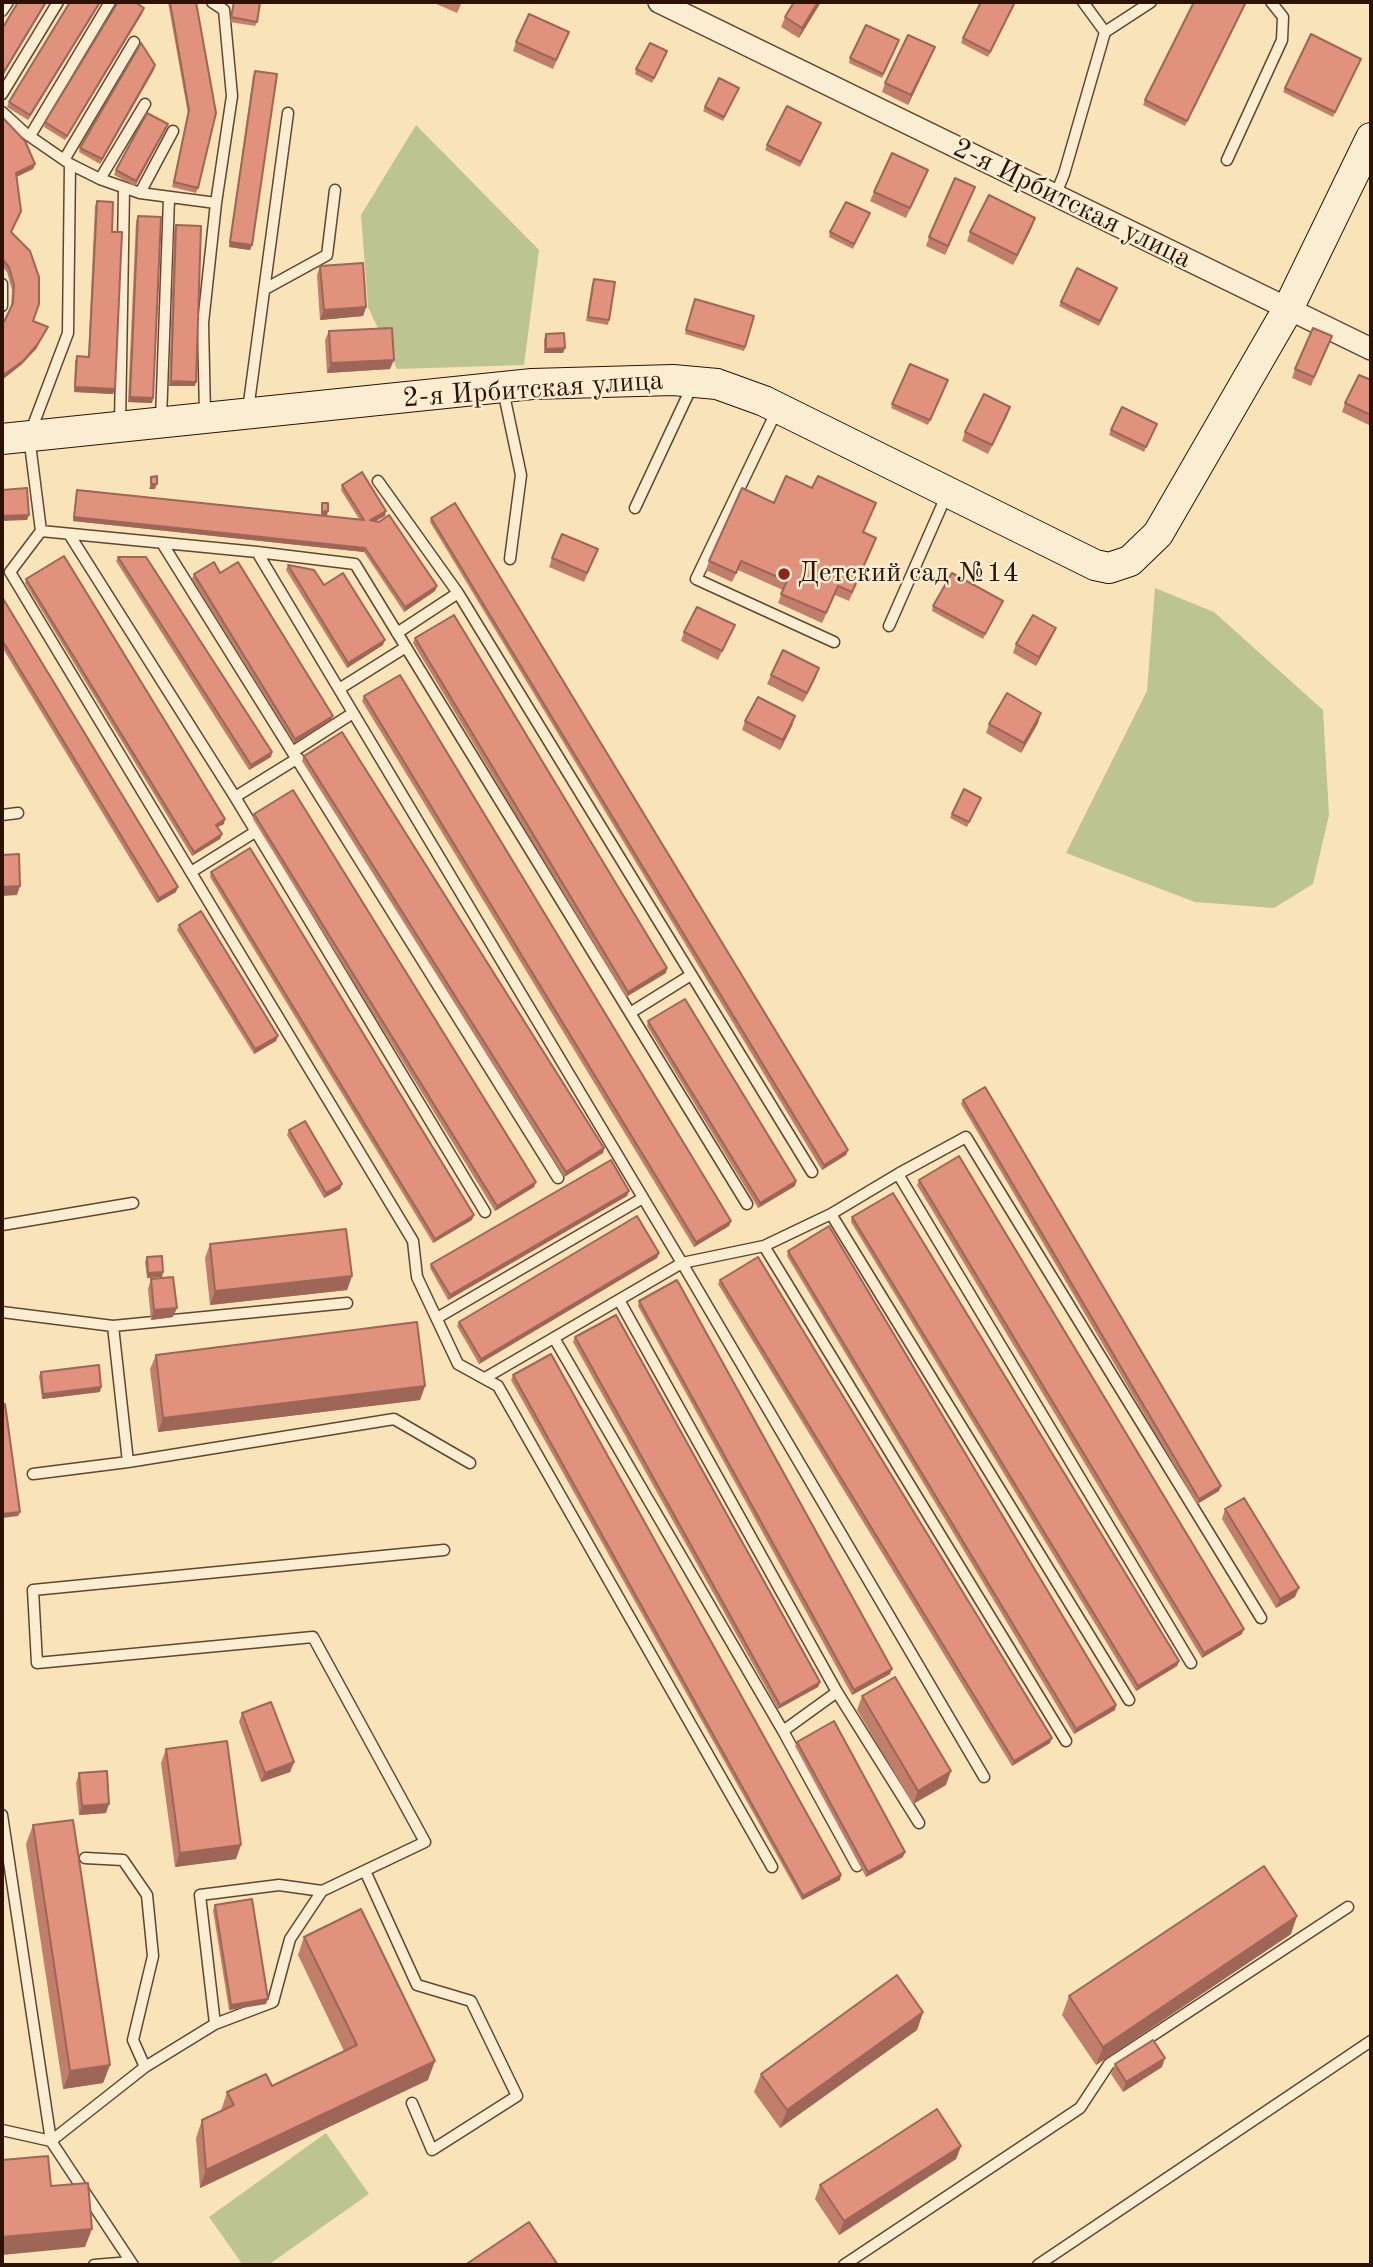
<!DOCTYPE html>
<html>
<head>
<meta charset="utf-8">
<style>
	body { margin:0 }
	#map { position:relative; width:1373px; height:2267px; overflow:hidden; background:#f9e4b9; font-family:"Old Standard TT",serif }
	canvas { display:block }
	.frame { position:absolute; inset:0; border:4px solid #2d1203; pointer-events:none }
</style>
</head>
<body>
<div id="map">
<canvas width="1373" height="2267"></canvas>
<div class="frame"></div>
</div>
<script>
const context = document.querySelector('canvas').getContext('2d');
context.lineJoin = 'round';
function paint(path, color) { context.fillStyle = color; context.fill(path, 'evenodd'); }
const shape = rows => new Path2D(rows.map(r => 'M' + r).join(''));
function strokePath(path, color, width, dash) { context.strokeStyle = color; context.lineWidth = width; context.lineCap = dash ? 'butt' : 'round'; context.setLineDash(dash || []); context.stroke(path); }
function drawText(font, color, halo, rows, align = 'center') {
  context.font = font + ' "Old Standard TT",serif'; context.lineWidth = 5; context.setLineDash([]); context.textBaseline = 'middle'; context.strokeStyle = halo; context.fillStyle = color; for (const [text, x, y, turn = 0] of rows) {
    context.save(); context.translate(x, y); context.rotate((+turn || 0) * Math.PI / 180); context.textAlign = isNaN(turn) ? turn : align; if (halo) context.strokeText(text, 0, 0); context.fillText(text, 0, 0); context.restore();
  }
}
paint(shape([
	[416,125,539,250,524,365,397,369,368,307,361,215],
	[1155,588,1214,612,1323,710,1329,815,1313,884,1274,908,1195,902,1066,853,1147,691],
	[326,2133,369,2194,268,2265,243,2265,209,2217]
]), '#bcc490');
const lane = shape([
	[2,11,8,2],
	[1105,32,1151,2],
	[2,94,58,2],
	[2,112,25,133,70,164,100,179,140,193,216,203],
	[30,136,110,2],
	[64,160,134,42],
	[1227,160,1282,40,1283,17,1271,2],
	[70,164,68,333,29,436,41,531,10,572,413,1241,417,1277,458,1364,498,1386,772,1867],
	[100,179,145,104],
	[140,193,173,131],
	[1055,196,1064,174,1105,32,1083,2],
	[2,284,2,306],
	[265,289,327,255,335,190],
	[503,390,521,475,510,559],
	[248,410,288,113],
	[777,410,696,579,834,642],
	[205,415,203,323,216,203,232,96,224,10,212,2],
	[161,419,169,198],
	[120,424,124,189],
	[378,481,458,593,812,1172],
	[635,508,693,384],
	[41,531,257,552,682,1263,984,1777],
	[69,534,235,797,485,1212],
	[162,543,558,1178],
	[257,552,355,564,747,1204],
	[889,626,947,494],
	[397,633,458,593],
	[339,689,406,647],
	[294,751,353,713],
	[235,797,298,758],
	[2,815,18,813],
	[191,872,255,832],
	[630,1013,691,975],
	[898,1174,1191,1663],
	[831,1214,1129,1700],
	[2,1225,133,1203],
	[764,1246,1066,1741],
	[619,1300,837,1692,919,1823],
	[2,1312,113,1326,128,1462],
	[437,1318,643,1198],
	[113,1326,347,1303],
	[554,1338,783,1731,857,1866],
	[485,1378,682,1263,764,1246,831,1214,898,1174,966,1137,1261,1618],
	[33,1474,128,1462,394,1419,470,1463],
	[783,1731,837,1692],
	[2,1815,51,2141,145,2067,215,2024,273,2002,290,1939,322,1891,425,1842,313,1637,37,1663,33,1590,444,1550],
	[85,1858,123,1860,147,1895,153,1956,133,2040,145,2067],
	[365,1871,417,1985,471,2001,517,2096,432,2150,412,2103],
	[215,2024,200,1895,279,1885,322,1891],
	[2,2130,51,2141,133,2265],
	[94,2265,131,2262],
	[844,2265,1080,2108,1109,2064,1348,1907],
	[1038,2265,1371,2041]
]);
const street = shape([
	[659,2,1371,349]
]);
const secondary = shape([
	[2,439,532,384,673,380,717,384,764,401,1095,565,1109,568,1130,561,1158,534,1288,309,1371,138]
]);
strokePath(lane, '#604630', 13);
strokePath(street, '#604630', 24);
strokePath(secondary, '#2d1203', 32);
strokePath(lane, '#fbedd2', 10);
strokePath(street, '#fbedd2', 21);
strokePath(secondary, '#fbedd2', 30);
paint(shape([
	[70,2,101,2,28,120,7,107,9,102],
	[168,2,196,2,198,188,196,193,172,187,188,114],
	[234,2,251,2,257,22,255,26,230,22],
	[432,2,462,2,457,13],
	[821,2,799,38,781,27,785,17],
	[1015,2,988,57,961,43,963,38],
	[1245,4,1185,126,1143,105,1145,100],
	[143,12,65,140,44,127,45,122],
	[569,32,553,69,513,51,516,42],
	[899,40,882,78,849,63,850,58],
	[935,47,931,57,908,105,882,92,885,83],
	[667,51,652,83,635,74,636,69],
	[1359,64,1333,117,1283,92,1285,88],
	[155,65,100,164,79,152,80,148],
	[255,71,252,245,250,250,229,247,253,76],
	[739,88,723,121,703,111,705,107],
	[2,117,35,164,33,169,16,177,20,216,11,232,33,321,48,327,36,349,21,365,5,320,11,307,12,290,7,272,2,266],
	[821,123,800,167,765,150,767,145],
	[168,124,135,186,114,175,116,170],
	[924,179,906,218,870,201,874,192],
	[971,196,945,255,926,246,929,237],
	[97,201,112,232,113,394,74,392,75,361,77,356,88,357,95,206],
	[870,213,853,249,829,237,830,232],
	[138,216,153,398,152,403,128,402,136,221],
	[176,225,195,386,169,386,174,230],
	[1032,227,1013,265,967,241,970,232],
	[320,266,366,307,363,316,320,320,317,275],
	[594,279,609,320,608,325,586,321,592,284],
	[1117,288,1099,326,1059,306,1061,302],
	[695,299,754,316,744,351,685,334],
	[329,331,390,369,327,373,325,340],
	[546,334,565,348,563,353,544,353,544,339],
	[1328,345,1311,386,1292,378,1295,369],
	[910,364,948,380,928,425,891,408],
	[1371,380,1371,426,1342,412,1345,403],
	[1010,407,988,454,962,441,965,432],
	[1157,424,1144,452,1109,435,1111,430],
	[342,485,385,516,375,521,437,586,435,591,404,612,364,552,73,521,76,494,77,490,321,515,321,508,322,503,327,516,359,519,341,490],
	[812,488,876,503,863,533,873,547,849,601,835,595,822,623,778,603,783,590,738,570,732,582,706,570,709,561,774,503],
	[431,518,848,1150,846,1155,822,1170,430,522],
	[118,557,272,752,271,757,249,770,116,561],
	[552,558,594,559,584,582,549,567],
	[288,565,324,585,383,645,347,668,286,570],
	[220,573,331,720,294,743,192,579,194,574],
	[26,579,224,824,217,827,222,834,220,839,192,856,25,583],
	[2,597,176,892,157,903,2,647],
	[1003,601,983,639,932,611,933,606],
	[735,625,718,660,681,641,684,632],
	[1052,637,1036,666,1013,653,1016,644],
	[415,638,666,973,626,997,413,643],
	[771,675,816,677,803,702,767,684],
	[364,696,731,1221,729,1226,694,1247,362,701],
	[795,716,792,726,780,750,742,730,745,721],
	[1038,723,1021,753,986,733,989,724],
	[304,756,604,1148,603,1153,564,1177,302,761],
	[981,798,967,827,950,818,952,814],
	[254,814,536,1182,534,1187,495,1211,253,819],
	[211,872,472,1220,433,1243,210,877],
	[179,925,276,1041,254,1054,177,930],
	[648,1021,796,1181,795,1186,758,1208,647,1026],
	[963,1100,1219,1491,1197,1504,961,1104],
	[289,1130,342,1184,340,1189,324,1198,287,1135],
	[919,1180,1242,1634,1202,1658,917,1185],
	[629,1191,627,1196,448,1300,430,1268,431,1264],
	[852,1217,1179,1661,1177,1666,1136,1691,851,1222],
	[210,1244,352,1276,347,1290,210,1305,205,1258],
	[788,1251,1116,1705,1115,1710,1074,1734,787,1256],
	[659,1253,657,1258,479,1364,457,1326,459,1322],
	[147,1257,163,1272,162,1277,147,1278,145,1262],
	[151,1279,173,1317,151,1320,148,1289],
	[720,1280,1050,1743,1012,1766,718,1284],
	[639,1301,890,1674,852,1695,638,1306],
	[575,1337,820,1682,818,1687,778,1709,573,1342],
	[156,1355,425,1386,420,1400,158,1432,150,1369],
	[41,1372,100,1392,42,1399,39,1376],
	[513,1375,840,1880,802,1900,511,1380],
	[1225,1509,1295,1597,1276,1608,1222,1519],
	[862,1696,946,1785,913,1804,857,1710],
	[242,1713,294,1762,290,1772,261,1782,239,1722],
	[797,1742,903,1857,866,1877,795,1746],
	[166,1749,236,1859,175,1867,161,1763],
	[79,1773,106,1813,79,1815,76,1783],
	[33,1825,110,2065,103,2083,63,2089,26,1844],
	[215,1905,266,2004,229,2010,213,1910],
	[1291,1934,1096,2065,1062,2015,1069,1996],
	[304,1937,428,2080,200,2188,196,2138,202,2120,221,2111,227,2092,272,2086,344,2051,298,1955],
	[923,2012,917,2030,780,2128,754,2092,761,2074],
	[1115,2064,1162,2067,1123,2092,1111,2074],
	[961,2146,956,2159,839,2235,815,2199,820,2185]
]), '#c17e6b');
paint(shape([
	[46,2,47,2,2,77,2,75],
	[100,2,101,2,28,120,30,115],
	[818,2,821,2,799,38,802,28],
	[144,8,143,12,65,140,67,136],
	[935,47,931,57,908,105,911,95],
	[155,65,154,70,100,164,102,159],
	[168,124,166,129,135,186,136,181],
	[35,164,33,169,14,178,16,173],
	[975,187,971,196,945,255,948,246],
	[1035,218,1032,227,1013,265,1017,255],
	[230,242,252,245,250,250,229,247],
	[366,307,363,316,320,320,324,310],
	[48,327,36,349,21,365,2,380,2,376],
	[565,348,563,353,544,353,546,349],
	[394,360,390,369,327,373,331,363],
	[171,381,196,382,195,386,169,386],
	[75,387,115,389,113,394,74,392],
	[130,397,153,398,152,403,128,402],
	[1010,407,1007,416,988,454,992,445],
	[151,484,157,484,155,489,149,489],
	[328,511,327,516,321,516,322,512],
	[386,511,385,516,369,525,370,520],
	[29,515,27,520,2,521,2,516],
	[74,517,365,548,364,552,73,521],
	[437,586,435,591,404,612,405,607],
	[1056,628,1052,637,1036,666,1039,657],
	[385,640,383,645,347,668,348,663],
	[819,668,816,677,803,702,807,693],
	[1041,713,1038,723,1021,753,1024,743],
	[333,716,331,720,294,743,295,739],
	[795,716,792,726,780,750,783,740],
	[272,752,271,757,249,770,251,765],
	[225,819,224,824,214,829,216,825],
	[222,834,220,839,192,856,194,852],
	[20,886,17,895,2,896,2,887],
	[178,887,176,892,157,903,159,898],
	[667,968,666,973,626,997,628,992],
	[278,1036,276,1041,254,1054,255,1049],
	[604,1148,603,1153,564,1177,566,1172],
	[848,1150,846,1155,822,1170,824,1165],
	[796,1181,795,1186,758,1208,760,1203],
	[536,1182,534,1187,495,1211,497,1206],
	[342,1184,340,1189,324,1198,326,1193],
	[629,1191,627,1196,448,1300,450,1295],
	[474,1215,472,1220,433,1243,435,1239],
	[731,1221,729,1226,694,1247,696,1242],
	[659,1253,657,1258,479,1364,481,1359],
	[163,1272,162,1277,147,1278,148,1273],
	[352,1276,347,1290,210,1305,215,1291],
	[177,1308,173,1317,151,1320,154,1310],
	[425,1386,420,1400,158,1432,163,1418],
	[101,1387,100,1392,42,1399,43,1394],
	[1221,1486,1219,1491,1197,1504,1199,1499],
	[20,1512,18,1516,2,1518,2,1514],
	[1299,1588,1295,1597,1276,1608,1280,1599],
	[1244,1629,1242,1634,1202,1658,1204,1653],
	[1179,1661,1177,1666,1136,1691,1138,1686],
	[892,1669,890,1674,852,1695,854,1690],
	[820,1682,818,1687,778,1709,780,1705],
	[1116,1705,1115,1710,1074,1734,1076,1729],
	[1052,1738,1050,1743,1012,1766,1014,1761],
	[294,1762,290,1772,261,1782,265,1773],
	[951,1771,946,1785,913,1804,918,1791],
	[109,1804,106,1813,79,1815,82,1806],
	[241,1845,236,1859,175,1867,180,1853],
	[905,1852,903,1857,866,1877,868,1872],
	[841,1875,840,1880,802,1900,803,1896],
	[1297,1916,1291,1934,1096,2065,1103,2047],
	[268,1999,266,2004,229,2010,231,2005],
	[923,2012,917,2030,780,2128,787,2110],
	[1165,2058,1162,2067,1123,2092,1126,2082],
	[435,2061,428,2080,200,2188,206,2170],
	[110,2065,103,2083,63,2089,70,2071],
	[961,2146,956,2159,839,2235,844,2221],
	[92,2229,85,2247,2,2255,2,2237]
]), '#9d6657');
const building = shape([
	[18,2,46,2,2,75,2,29,18,2],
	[70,2,100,2,30,115,9,102,70,2],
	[118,2,135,2,144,8,67,136,45,122,118,2],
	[170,2,196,2,216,113,198,188,174,182,189,110,170,2],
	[234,2,251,2,260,3,257,22,231,17,234,2],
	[794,2,818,2,802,28,785,17,794,2],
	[981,2,1015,2,990,52,963,38,981,2],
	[1194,2,1240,2,1245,4,1187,121,1145,100,1194,2],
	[529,14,569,32,556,60,516,42,529,14],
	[866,25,899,40,883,74,850,58,866,25],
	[1311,34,1361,59,1335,112,1285,88,1311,34],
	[908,35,935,47,911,95,885,83,908,35],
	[141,43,155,65,102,159,80,148,141,43],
	[650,43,667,51,654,78,636,69,650,43],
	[255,71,277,74,252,245,230,242,255,71],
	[719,78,739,88,724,117,705,107,719,78],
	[787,106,821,123,801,162,767,145,787,106],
	[147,113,168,124,136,181,116,170,147,113],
	[2,117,25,141,35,164,16,173,21,211,11,232,30,251,39,277,39,304,33,321,48,327,37,345,23,361,2,376,2,324,5,320,13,303,14,285,9,267,2,259,2,117],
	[892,153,928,170,910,208,874,192,892,153],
	[955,178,975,187,948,246,929,237,955,178],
	[989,195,1035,218,1017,255,970,232,989,195],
	[97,201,113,202,112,232,122,232,115,389,75,387,77,356,89,357,97,201],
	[846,202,870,213,854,244,830,232,846,202],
	[138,216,161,217,153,398,130,397,138,216],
	[176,225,201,226,196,382,171,381,176,225],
	[363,263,366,307,324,310,320,266,363,263],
	[1077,268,1117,288,1100,321,1061,302,1077,268],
	[594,279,615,282,609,320,588,317,594,279],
	[695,299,754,316,745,347,686,330,695,299],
	[392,328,394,360,331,363,329,331,392,328],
	[1313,328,1332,336,1314,377,1295,369,1313,328],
	[564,333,565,348,546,349,546,334,564,333],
	[910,364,948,380,930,420,892,404,910,364],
	[1359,375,1371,380,1371,415,1345,403,1359,375],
	[984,394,1010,407,992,445,965,432,984,394],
	[1122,407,1157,424,1146,447,1111,430,1122,407],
	[362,472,386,511,370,520,379,522,389,515,437,586,405,607,365,548,74,517,77,490,364,520,342,485,362,472],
	[157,476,157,484,151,484,151,477,157,476],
	[786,476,812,488,818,476,876,503,863,532,876,538,852,592,838,586,826,613,781,594,787,581,741,561,736,573,709,561,742,488,774,503,786,476],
	[27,488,29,515,2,516,2,490,27,488],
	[322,503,328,503,328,511,322,512,322,503],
	[455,503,848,1150,824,1165,431,518,455,503],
	[562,534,598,549,587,573,552,558,562,534],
	[64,556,225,819,216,825,222,834,194,852,26,579,64,556],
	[118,557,146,557,272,752,251,765,118,557],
	[214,562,220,573,238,562,333,716,295,739,194,574,214,562],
	[288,565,314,570,324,585,343,573,385,640,348,663,288,565],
	[952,573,1003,601,985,634,933,606,952,573],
	[2,597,178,887,159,898,2,640,2,597],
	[697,607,735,625,722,651,684,632,697,607],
	[454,615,667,968,628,992,415,638,454,615],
	[1033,615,1056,628,1039,657,1016,644,1033,615],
	[783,650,819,668,807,693,771,675,783,650],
	[400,675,731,1221,696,1242,364,696,400,675],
	[1007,693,1041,713,1024,743,989,724,1007,693],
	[758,697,795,716,783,740,745,721,758,697],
	[342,732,604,1148,566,1172,304,756,342,732],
	[964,789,981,798,969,822,952,814,964,789],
	[293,790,536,1182,497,1206,254,814,293,790],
	[250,848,474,1215,435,1239,211,872,250,848],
	[19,854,20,886,2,887,2,855,19,854],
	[201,911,278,1036,255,1049,179,925,201,911],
	[685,999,796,1181,760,1203,648,1021,685,999],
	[985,1087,1221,1486,1199,1499,963,1100,985,1087],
	[305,1121,342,1184,326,1193,289,1130,305,1121],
	[959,1156,1244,1629,1204,1653,919,1180,959,1156],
	[611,1160,629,1191,450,1295,431,1264,611,1160],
	[893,1193,1179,1661,1138,1686,852,1217,893,1193],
	[637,1216,659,1253,481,1359,459,1322,637,1216],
	[829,1226,1116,1705,1076,1729,788,1251,829,1226],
	[346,1229,352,1276,215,1291,210,1244,346,1229],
	[162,1256,163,1272,148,1273,147,1257,162,1256],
	[758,1257,1052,1738,1014,1761,720,1280,758,1257],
	[173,1277,177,1308,154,1310,151,1279,173,1277],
	[677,1280,892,1669,854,1690,639,1301,677,1280],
	[616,1315,820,1682,780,1705,575,1337,616,1315],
	[417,1322,425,1386,163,1418,156,1355,417,1322],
	[551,1354,841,1875,803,1896,513,1375,551,1354],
	[99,1365,101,1387,43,1394,41,1372,99,1365],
	[2,1404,5,1404,20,1512,2,1514,2,1404],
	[1244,1498,1299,1588,1280,1599,1225,1509,1244,1498],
	[895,1677,951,1771,918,1791,862,1696,895,1677],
	[271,1702,294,1762,265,1773,242,1713,271,1702],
	[834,1721,905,1852,868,1872,797,1742,834,1721],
	[227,1741,241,1845,180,1853,166,1749,227,1741],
	[107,1771,109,1804,82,1806,79,1773,107,1771],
	[73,1820,110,2065,70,2071,33,1825,73,1820],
	[1264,1866,1297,1916,1103,2047,1069,1996,1264,1866],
	[252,1899,268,1999,231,2005,215,1905,252,1899],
	[361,1909,435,2061,206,2170,202,2120,234,2105,227,2092,266,2074,272,2086,357,2045,304,1937,361,1909],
	[897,1975,923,2012,787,2110,761,2074,897,1975],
	[1153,2040,1165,2058,1126,2082,1115,2064,1153,2040],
	[937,2109,961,2146,844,2221,820,2185,937,2109],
	[48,2156,51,2186,88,2183,92,2229,2,2237,2,2160,48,2156],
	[529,2222,558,2265,465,2265,529,2222]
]);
paint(building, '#e0927c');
strokePath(building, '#9d6657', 2);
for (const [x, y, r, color] of [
	[784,574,7,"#8f2418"]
]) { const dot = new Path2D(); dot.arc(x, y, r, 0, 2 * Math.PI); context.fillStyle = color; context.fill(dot); strokePath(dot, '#fbedd2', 2.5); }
drawText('28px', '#2d1203', '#fbedd2', [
	["2-я Ирбитская улица",1072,204,26],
	["2-я Ирбитская улица",533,390,-4]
]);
drawText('28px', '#2d1203', '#fbedd2', [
	["Детский сад №14",798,574]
], 'left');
</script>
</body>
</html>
